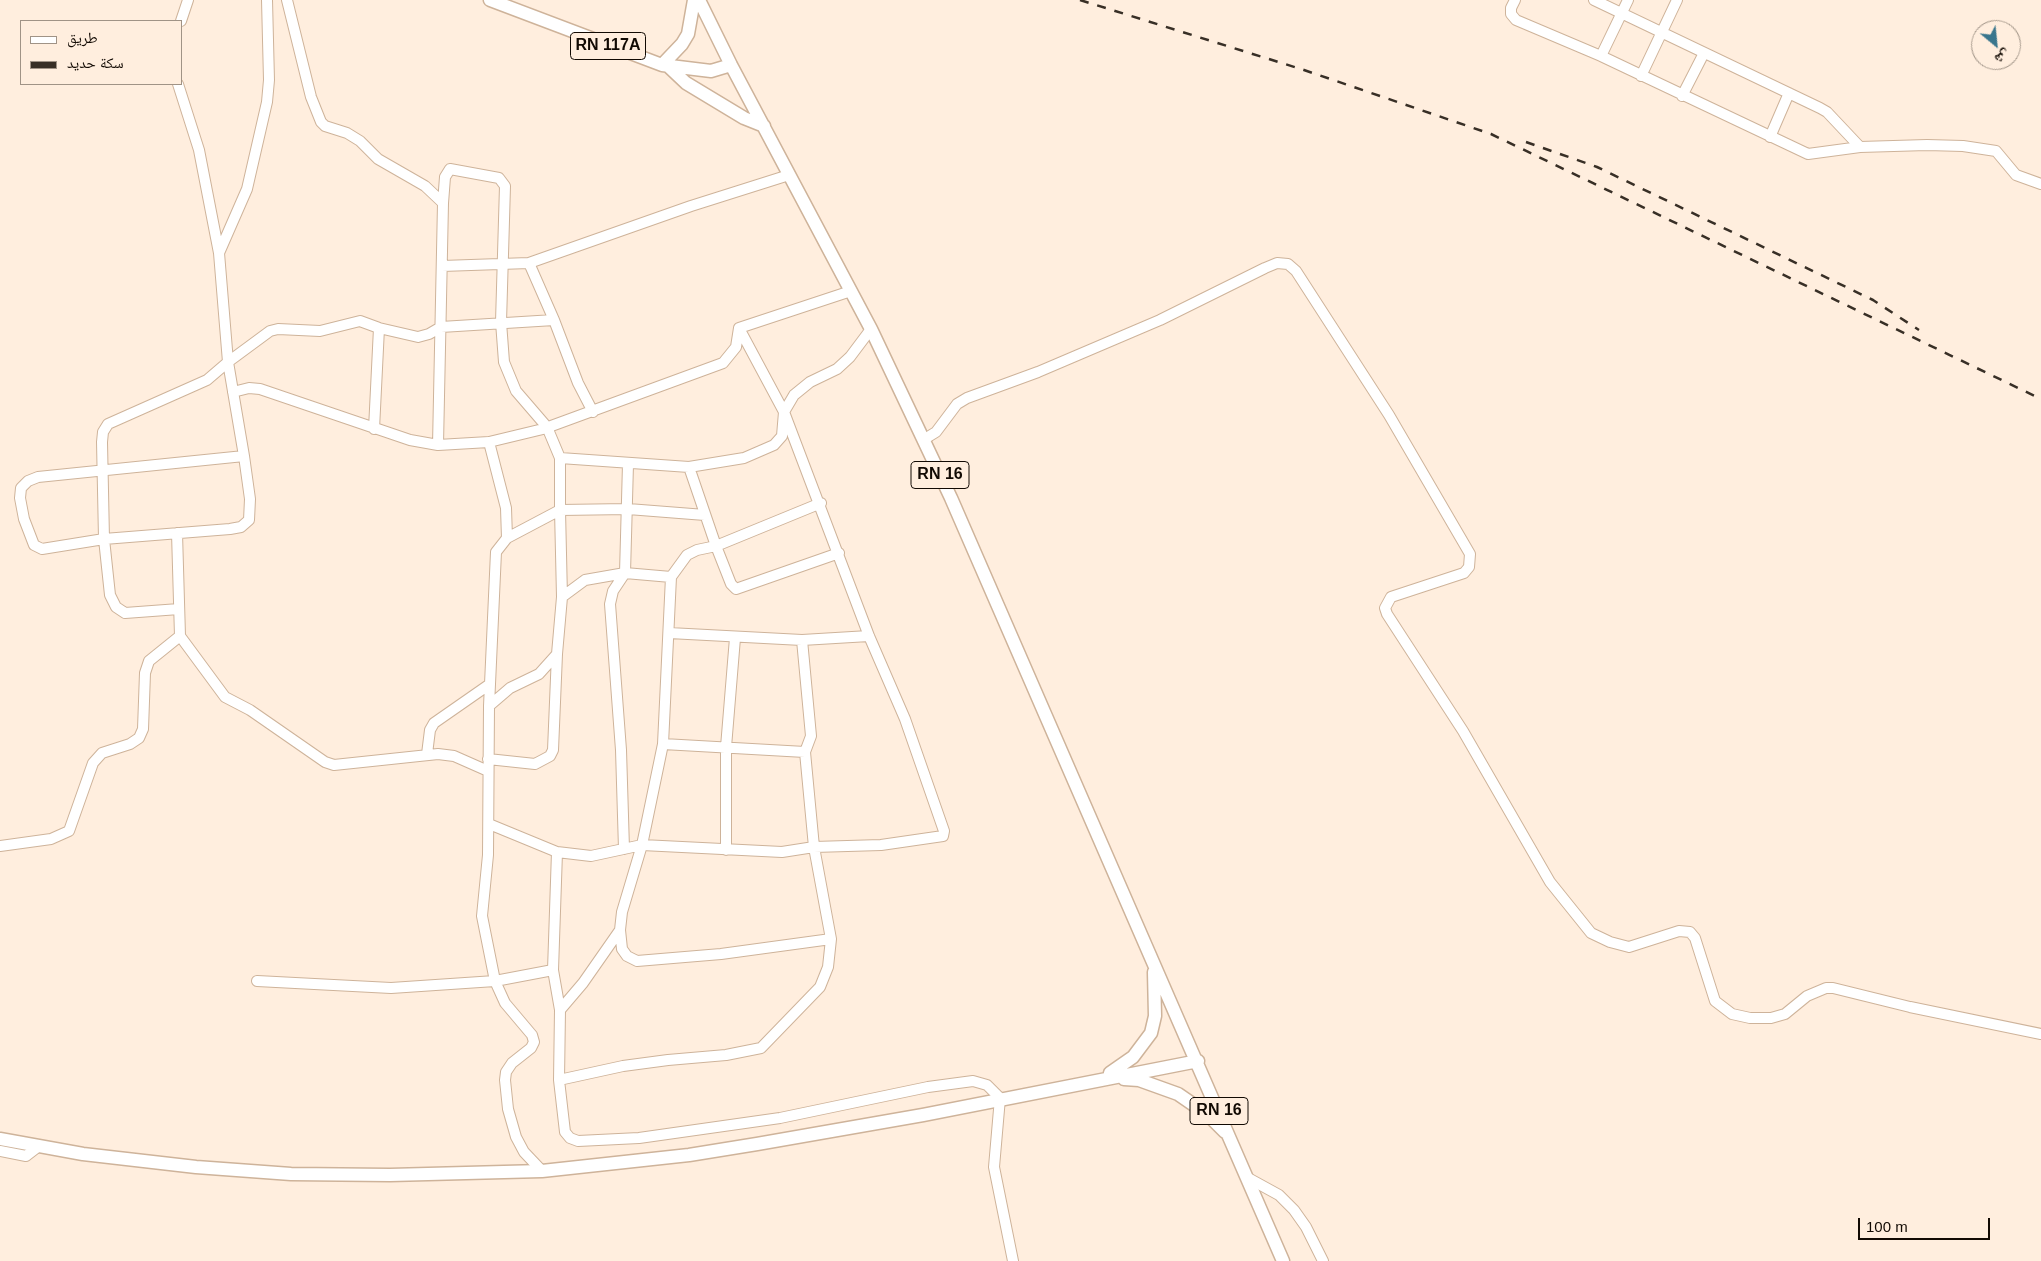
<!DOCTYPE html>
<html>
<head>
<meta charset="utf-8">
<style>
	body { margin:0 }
	#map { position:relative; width:2041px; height:1261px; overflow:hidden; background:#ffeede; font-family:Helvetica,"Noto Naskh Arabic",sans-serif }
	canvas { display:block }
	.legend { position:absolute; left:20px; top:20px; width:162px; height:65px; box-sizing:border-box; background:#ffeede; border:1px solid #a09386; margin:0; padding:6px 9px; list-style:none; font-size:15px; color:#120a03 }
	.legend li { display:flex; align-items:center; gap:10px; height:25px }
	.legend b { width:25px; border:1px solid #a09386 }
	.north { position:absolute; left:1971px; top:20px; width:50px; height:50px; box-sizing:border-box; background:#ffeede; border:1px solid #a09386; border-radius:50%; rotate:152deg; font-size:14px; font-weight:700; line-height:20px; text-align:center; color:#120a03 }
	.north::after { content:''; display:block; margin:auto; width:18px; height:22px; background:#39768d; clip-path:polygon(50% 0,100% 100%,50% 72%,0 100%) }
	.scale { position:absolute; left:1858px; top:1218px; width:132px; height:22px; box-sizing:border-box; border:2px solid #120a03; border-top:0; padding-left:6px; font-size:15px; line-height:18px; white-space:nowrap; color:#120a03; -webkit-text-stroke:4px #ffeede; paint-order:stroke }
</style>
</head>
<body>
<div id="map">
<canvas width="2041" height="1261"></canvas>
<ul class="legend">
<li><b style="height:6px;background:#fff"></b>طريق</li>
<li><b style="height:6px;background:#382f26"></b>سكة حديد</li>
</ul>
<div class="north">ش</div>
<div class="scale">100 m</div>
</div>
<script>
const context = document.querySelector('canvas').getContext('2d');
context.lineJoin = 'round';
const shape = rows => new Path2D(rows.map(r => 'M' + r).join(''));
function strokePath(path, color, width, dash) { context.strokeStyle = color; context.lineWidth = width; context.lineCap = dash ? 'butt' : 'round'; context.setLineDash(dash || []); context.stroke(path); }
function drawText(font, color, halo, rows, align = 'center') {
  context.font = font + ' Helvetica,sans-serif'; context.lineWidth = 5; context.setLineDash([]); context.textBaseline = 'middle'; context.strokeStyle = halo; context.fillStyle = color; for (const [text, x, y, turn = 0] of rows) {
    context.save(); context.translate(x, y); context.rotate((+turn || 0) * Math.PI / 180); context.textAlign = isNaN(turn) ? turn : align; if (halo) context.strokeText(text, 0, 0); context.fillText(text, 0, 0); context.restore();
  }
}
const minor = shape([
	[287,0,311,97,321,122,325,126,347,133,360,141,378,159,425,186,443,203],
	[1515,0,1511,8,1511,14,1516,20,1601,56,1808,154,1860,147,1927,145,1963,146,1996,151,2016,175,2041,184],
	[1594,0,1820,108,1827,112,1860,147],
	[181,21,188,0],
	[1601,56,1628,0],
	[1641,76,1677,0],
	[178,84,199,150,219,253],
	[1682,96,1704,53],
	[1770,137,1789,93],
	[442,266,529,263],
	[233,392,249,388,260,389,410,440,438,445,489,442,543,429,723,363,736,347,739,328,851,291],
	[593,412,578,383,554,320,529,263,691,206,789,175],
	[374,429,379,328],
	[923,440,936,432,957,404,967,398,1038,372,1160,320,1265,268,1277,263,1288,264,1296,271,1389,415,1470,554,1469,567,1464,573,1391,597,1385,608,1387,614,1463,731,1550,882,1591,933,1610,942,1629,947,1679,931,1690,932,1695,938,1715,1001,1732,1014,1750,1018,1771,1018,1785,1014,1807,996,1826,988,1833,988,1910,1007,2041,1034],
	[489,442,506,508,507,538],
	[438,445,443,203,445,177,450,169,499,178,505,186,501,322,504,362,516,391,547,427,560,458,689,467,744,458,774,445,782,436,784,412,794,395,810,382,837,369,850,357,871,329],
	[244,456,38,477,28,481,21,488,20,498,24,519,34,545,42,549,104,539,230,529,241,527,249,520,250,499,244,456,228,362,219,253,247,189,267,102,269,80,267,0],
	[821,503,716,546,731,584,736,589,839,553],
	[177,533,180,636,225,697,250,710,325,762,334,765,438,754,454,756,488,771],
	[562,597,560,510,628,509,705,515],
	[179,609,125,613,116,607,110,595,104,539,102,442,103,432,108,424,207,380,228,362,270,331,278,329,320,331,360,321,379,328,418,337,429,334,441,327,554,320],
	[669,633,802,640,869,636],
	[489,706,510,688,539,674,557,654,562,597,585,580,625,573,628,464],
	[663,744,805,752],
	[427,754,430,730,434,723,490,684],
	[488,759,535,764,550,756,553,750,557,654],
	[489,824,557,852,591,856,642,845,782,852,814,847,881,845,943,836,944,831,905,719,869,636,784,412,739,328],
	[0,846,51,839,69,831,93,763,102,753,130,744,139,738,143,729,145,673,149,661,180,636],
	[624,849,621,750,610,604,613,591,625,573,671,577,687,555,697,550,716,546,689,467],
	[726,850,726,747,735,638],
	[557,852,553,970,560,1010,559,1080,565,1132,570,1138,578,1141,639,1138,780,1118,928,1087,973,1081,987,1085,1000,1098,994,1167,1013,1261],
	[620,930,622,949,627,956,637,961,721,954,831,939],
	[257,981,391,988,495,981,553,970],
	[560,1010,583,983,620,930,622,912,642,845,663,744,671,577],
	[559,1080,623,1066,668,1060,726,1055,761,1048,820,987,828,967,831,939,814,847,805,752,811,736,802,640],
	[0,1151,26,1156,39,1146],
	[542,1171,524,1152,516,1137,508,1109,505,1080,506,1072,512,1063,531,1048,534,1042,532,1035,505,1003,495,981,482,916,488,855,489,706,496,552,507,538,560,510,560,458],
	[1248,1178,1279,1195,1294,1210,1306,1227,1323,1261]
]);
const major = shape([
	[490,0,662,65,711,71,731,65],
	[699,0,731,65,871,329,951,498,1283,1261],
	[662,65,682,44,688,34,694,0],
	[668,66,686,83,744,118,764,126],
	[1110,1073,1133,1057,1151,1033,1155,1016,1154,972],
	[1124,1079,1139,1080,1178,1094,1207,1114,1225,1132],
	[0,1139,83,1154,196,1167,291,1174,390,1175,542,1171,689,1155,757,1144,923,1115,1198,1061]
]);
strokePath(minor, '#ceb39a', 12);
strokePath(major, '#ceb39a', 15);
strokePath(minor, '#fff', 10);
strokePath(major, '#fff', 12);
strokePath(shape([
	[1080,0,1304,70,1491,134,2041,399],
	[1526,142,1597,167,1873,300,1919,330]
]), '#382f26', 2.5, [9, 9]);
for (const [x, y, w] of [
	[608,46,75],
	[940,475,58],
	[1219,1111,58]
]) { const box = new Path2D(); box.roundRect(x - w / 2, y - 13.5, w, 27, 4); context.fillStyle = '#ffeede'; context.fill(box); strokePath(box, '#120a03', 1); }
drawText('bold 16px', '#120a03', null, [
	["RN 117A",608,46],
	["RN 16",940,475],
	["RN 16",1219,1111]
]);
</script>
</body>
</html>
